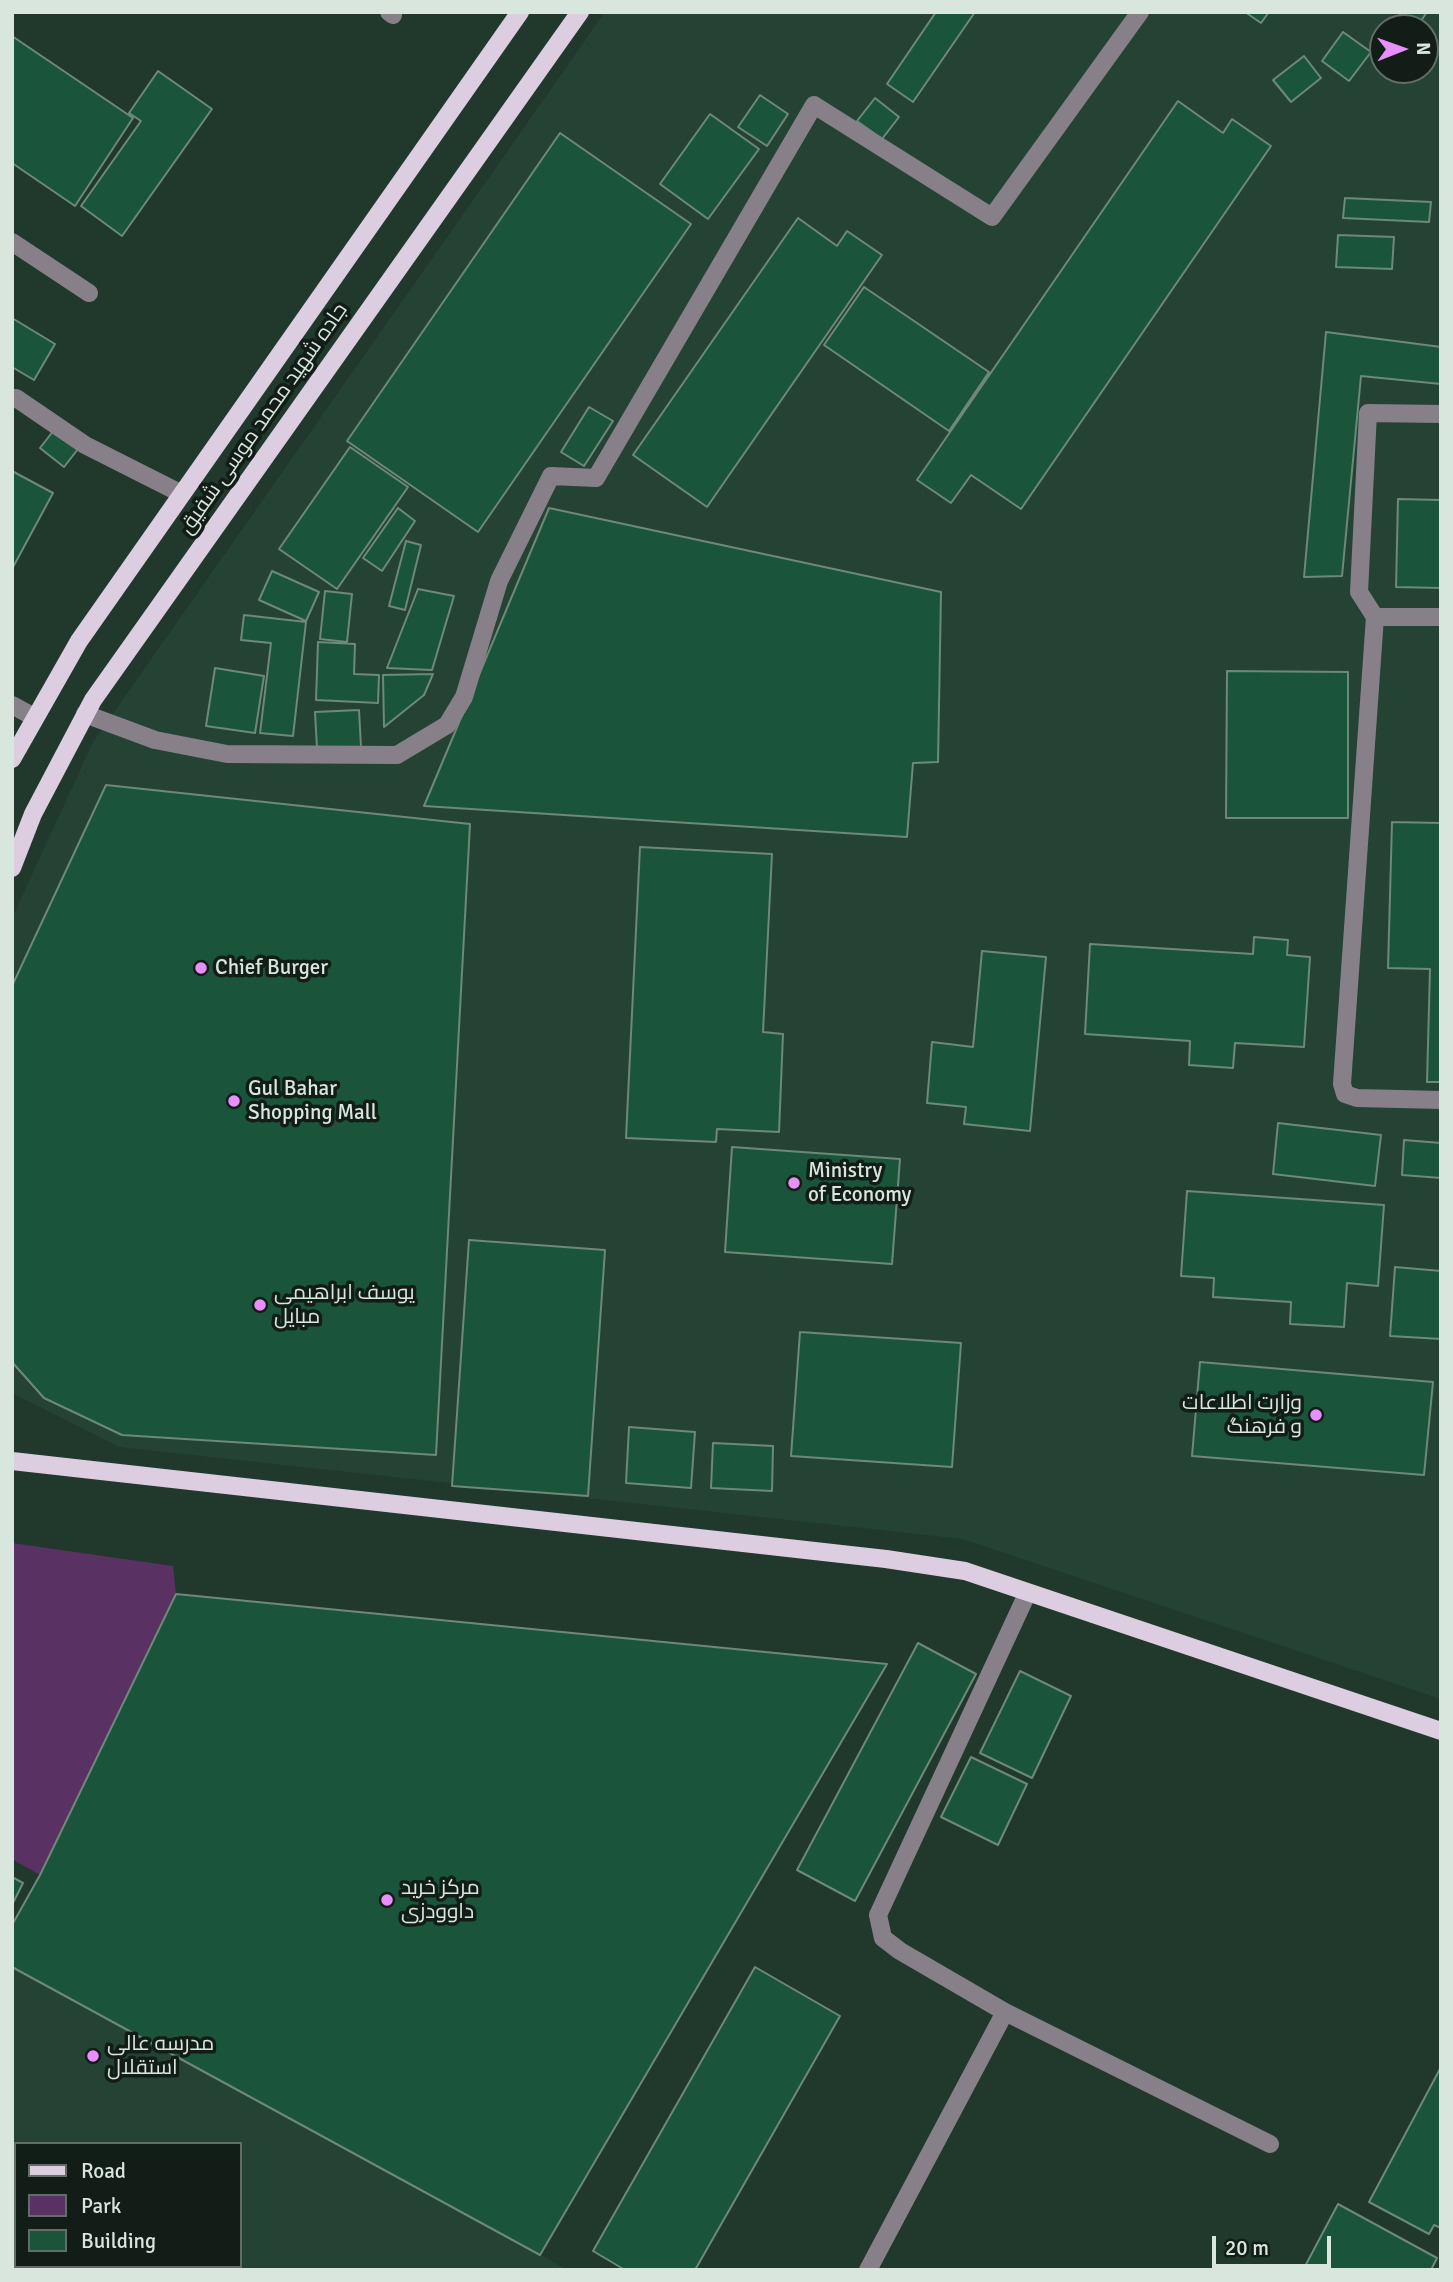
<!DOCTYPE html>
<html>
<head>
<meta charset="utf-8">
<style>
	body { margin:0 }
	#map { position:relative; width:1453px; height:2282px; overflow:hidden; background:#21382c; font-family:Signika,sans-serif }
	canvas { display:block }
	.frame { position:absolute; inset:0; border:14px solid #d8e6de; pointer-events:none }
	.legend { position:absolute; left:14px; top:2142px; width:228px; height:126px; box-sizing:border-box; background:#121d17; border:2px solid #616d67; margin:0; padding:9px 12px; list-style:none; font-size:21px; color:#d8e6de }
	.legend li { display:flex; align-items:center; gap:14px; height:35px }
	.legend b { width:35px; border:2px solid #616d67 }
	.north { position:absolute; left:1369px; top:14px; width:70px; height:70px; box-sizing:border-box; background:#121d17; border:2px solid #616d67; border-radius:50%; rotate:89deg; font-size:19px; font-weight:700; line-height:28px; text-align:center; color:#d8e6de }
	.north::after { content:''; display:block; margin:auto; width:24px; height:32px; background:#e98efe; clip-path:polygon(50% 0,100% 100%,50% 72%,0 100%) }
	.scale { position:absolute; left:1212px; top:2236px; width:119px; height:32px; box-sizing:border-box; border:4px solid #d8e6de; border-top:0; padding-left:9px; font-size:21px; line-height:24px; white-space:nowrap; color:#d8e6de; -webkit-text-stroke:5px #121d17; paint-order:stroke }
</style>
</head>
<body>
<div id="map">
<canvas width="1453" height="2282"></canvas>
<div class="frame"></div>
<ul class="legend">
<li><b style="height:9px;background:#dccde0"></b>Road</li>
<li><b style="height:19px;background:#593162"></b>Park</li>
<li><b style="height:19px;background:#1a553b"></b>Building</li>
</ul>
<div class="north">N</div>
<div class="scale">20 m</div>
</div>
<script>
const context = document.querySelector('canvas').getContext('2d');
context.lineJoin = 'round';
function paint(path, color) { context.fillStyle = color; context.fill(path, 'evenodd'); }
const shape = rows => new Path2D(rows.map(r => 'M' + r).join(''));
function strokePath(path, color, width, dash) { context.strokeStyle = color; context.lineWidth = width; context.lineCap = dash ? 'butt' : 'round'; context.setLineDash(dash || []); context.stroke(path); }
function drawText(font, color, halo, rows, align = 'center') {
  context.font = font + ' Signika,Cairo,sans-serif'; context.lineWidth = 7; context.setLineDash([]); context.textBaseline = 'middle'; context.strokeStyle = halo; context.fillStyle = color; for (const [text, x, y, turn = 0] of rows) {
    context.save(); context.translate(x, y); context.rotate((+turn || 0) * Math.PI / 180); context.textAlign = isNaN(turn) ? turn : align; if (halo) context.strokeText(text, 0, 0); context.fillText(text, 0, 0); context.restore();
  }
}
paint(shape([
	[605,12,1441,12,1441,1699,963,1539,119,1447,12,1393,12,918,93,742],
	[1383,28,1425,28,1425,70,1383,70],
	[12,1967,568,2270,12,2270],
	[16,2144,240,2144,240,2266,16,2266]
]), '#254334');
paint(shape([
	[12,1543,173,1566,176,1594,40,1875,12,1859]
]), '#593162');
const building = shape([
	[936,12,975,12,913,102,887,84,936,12],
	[1245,12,1269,12,1261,23,1245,12],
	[1397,12,1427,12,1416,28,1397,12],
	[1343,32,1371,52,1349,81,1322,61,1343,32],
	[12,36,133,118,75,206,12,163,12,36],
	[1304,56,1321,78,1291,102,1273,80,1304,56],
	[158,71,212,109,122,236,81,206,141,121,129,113,158,71],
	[760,95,788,114,767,146,738,127,760,95],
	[875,98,899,117,882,139,857,121,875,98],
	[1178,101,1223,133,1232,119,1271,146,1021,509,971,475,951,503,917,480,1178,101],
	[710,114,759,149,708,219,660,184,710,114],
	[560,133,691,224,478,532,347,441,560,133],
	[1345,198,1431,202,1429,222,1343,218,1345,198],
	[798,218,837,246,847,231,882,255,707,507,633,455,798,218],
	[1338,235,1394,237,1392,269,1336,267,1338,235],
	[864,287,989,372,949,431,824,345,864,287],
	[12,318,55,344,34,380,12,367,12,318],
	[1326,332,1441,347,1441,384,1361,376,1342,576,1304,577,1326,332],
	[589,407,613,421,584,466,561,452,589,407],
	[54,430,78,449,64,467,40,448,54,430],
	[350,447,408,487,337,589,279,549,350,447],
	[12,471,53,493,12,569,12,471],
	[1398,499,1441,500,1441,588,1396,587,1398,499],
	[398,508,415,521,382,571,363,558,398,508],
	[549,508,941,592,938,762,913,763,907,837,424,806,549,508],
	[406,541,421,545,405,610,389,606,406,541],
	[272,571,319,592,306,621,259,600,272,571],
	[418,589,454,596,432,670,387,668,418,589],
	[325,591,352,594,347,642,320,639,325,591],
	[244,615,306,622,293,736,260,733,271,643,241,640,244,615],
	[318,642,355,644,354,674,379,675,378,703,316,700,318,642],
	[215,668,264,676,255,733,206,726,215,668],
	[1227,671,1348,672,1348,818,1226,818,1227,671],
	[433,674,424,695,384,727,383,675,433,674],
	[359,710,361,747,317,749,315,712,359,710],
	[106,785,470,824,436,1455,122,1435,44,1398,12,1362,12,986,106,785],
	[1392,822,1441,823,1441,1082,1427,1082,1430,969,1388,968,1392,822],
	[640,847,772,854,763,1032,783,1034,779,1132,717,1129,716,1142,626,1138,640,847],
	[1254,937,1288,940,1287,955,1310,957,1304,1047,1235,1043,1233,1068,1189,1065,1190,1041,1085,1034,1090,944,1253,954,1254,937],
	[982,951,1046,957,1030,1131,964,1124,966,1107,927,1103,932,1042,973,1047,982,951],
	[1278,1123,1381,1135,1375,1186,1273,1174,1278,1123],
	[1404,1140,1441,1143,1441,1178,1402,1175,1404,1140],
	[732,1147,900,1159,892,1264,725,1252,732,1147],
	[1187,1191,1384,1205,1378,1286,1347,1283,1344,1327,1290,1324,1291,1302,1213,1297,1214,1278,1181,1276,1187,1191],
	[469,1240,605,1250,588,1496,452,1486,469,1240],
	[1395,1267,1441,1271,1441,1339,1390,1336,1395,1267],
	[800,1332,961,1343,952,1467,791,1456,800,1332],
	[1200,1362,1433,1382,1424,1475,1192,1456,1200,1362],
	[629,1427,695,1432,691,1488,626,1483,629,1427],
	[713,1443,773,1446,772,1491,711,1488,713,1443],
	[176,1594,887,1664,540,2255,12,1967,12,1925,40,1875,176,1594],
	[918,1643,976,1674,855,1901,797,1870,918,1643],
	[1020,1671,1071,1696,1032,1778,980,1753,1020,1671],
	[971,1757,1027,1784,998,1845,941,1817,971,1757],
	[12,1877,23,1883,12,1905,12,1877],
	[755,1967,840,2016,695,2270,625,2270,593,2251,755,1967],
	[1441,2067,1441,2228,1434,2225,1429,2234,1369,2202,1441,2067],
	[1338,2204,1437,2258,1431,2270,1303,2270,1338,2204]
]);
paint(building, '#1a553b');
strokePath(building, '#6e887a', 2);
strokePath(shape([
	[389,12,393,15],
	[12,242,89,293],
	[12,398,16,398,85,445,182,494],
	[1375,617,1359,592,1368,413,1441,414],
	[1441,617,1375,617,1342,1084,1345,1094,1357,1098,1441,1100],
	[12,705,34,717],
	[85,714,155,740,227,754,397,755,447,725,464,697,499,581,551,476,596,478,814,105,992,217,1140,12],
	[1027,1594,878,1915,883,1938,900,1951,1005,2012,1270,2144],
	[868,2270,1005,2012]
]), '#878089', 18);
strokePath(shape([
	[12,759,79,641,520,12],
	[12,868,33,814,93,700,580,12],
	[12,1461,886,1559,965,1571,1441,1731]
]), '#dccde0', 18);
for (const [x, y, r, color] of [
	[201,968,7,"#e98efe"],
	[234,1101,7,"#e98efe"],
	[794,1183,7,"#e98efe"],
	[260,1305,7,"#e98efe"],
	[1316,1415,7,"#e98efe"],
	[387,1900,7,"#e98efe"],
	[93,2056,7,"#e98efe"]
]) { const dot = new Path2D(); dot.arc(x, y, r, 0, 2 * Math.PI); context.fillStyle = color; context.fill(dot); strokePath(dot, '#121d17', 2.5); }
drawText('21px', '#d8e6de', '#121d17', [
	["جاده شهید محمد موسی شفیق",264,419,-55]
]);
drawText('21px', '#d8e6de', '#121d17', [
	["Chief Burger",215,968],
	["Gul Bahar",248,1089],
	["Shopping Mall",248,1113],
	["Ministry",808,1171],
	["of Economy",808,1195],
	["یوسف ابراهیمی",274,1293],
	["مبایل",274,1317],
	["وزارت اطلاعات",1302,1403,"right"],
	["و فرهنگ",1302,1427,"right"],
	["مرکز خرید",401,1888],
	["داوودزی",401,1912],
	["مدرسه عالی",107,2044],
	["استقلال",107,2068]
], 'left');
</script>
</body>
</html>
